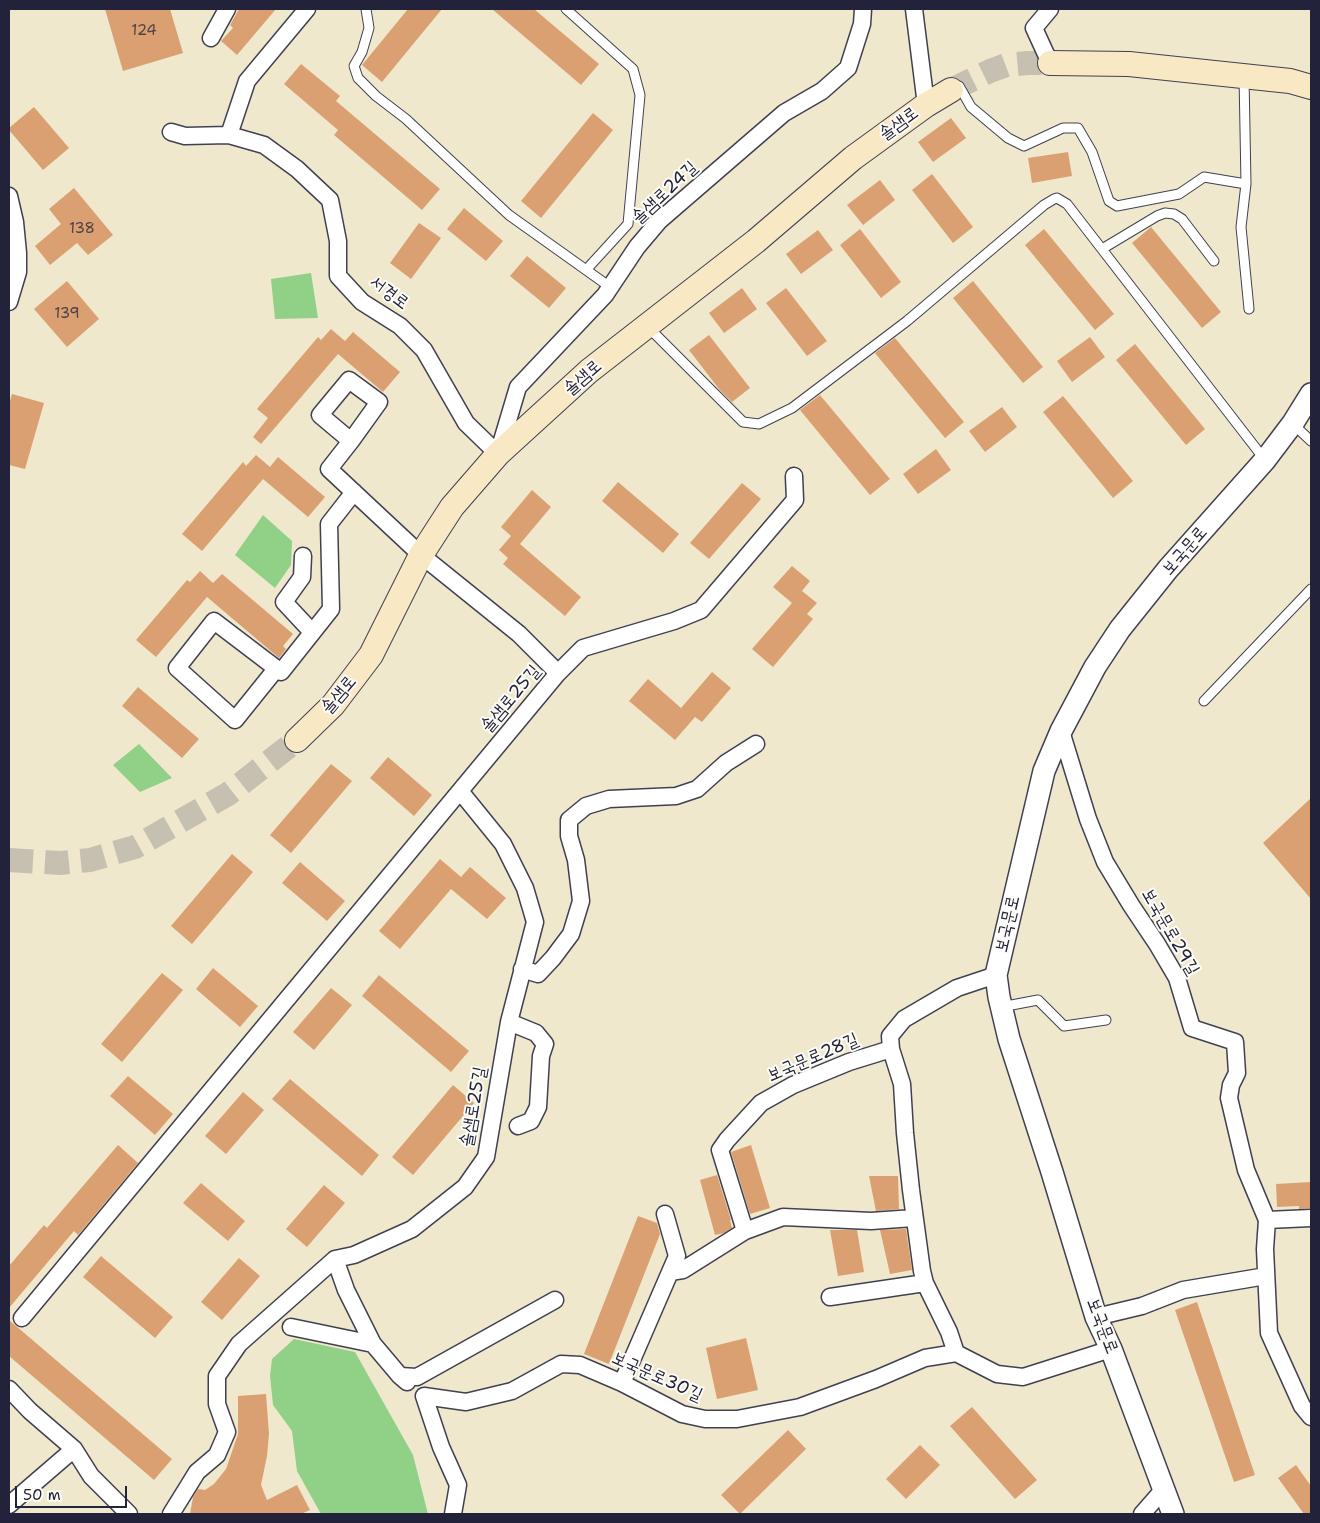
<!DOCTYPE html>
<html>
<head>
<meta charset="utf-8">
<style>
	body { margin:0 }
	#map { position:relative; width:1320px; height:1523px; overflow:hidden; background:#efe8cd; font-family:"Shantell Sans",sans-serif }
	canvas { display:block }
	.frame { position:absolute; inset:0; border:10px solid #22223b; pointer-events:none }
	.scale { position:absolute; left:15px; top:1486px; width:112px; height:22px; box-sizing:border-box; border:2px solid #22223b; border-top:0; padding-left:6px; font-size:15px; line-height:18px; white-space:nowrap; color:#22223b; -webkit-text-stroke:4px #fdfcf7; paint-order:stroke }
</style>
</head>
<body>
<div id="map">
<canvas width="1320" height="1523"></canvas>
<div class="frame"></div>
<div class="scale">50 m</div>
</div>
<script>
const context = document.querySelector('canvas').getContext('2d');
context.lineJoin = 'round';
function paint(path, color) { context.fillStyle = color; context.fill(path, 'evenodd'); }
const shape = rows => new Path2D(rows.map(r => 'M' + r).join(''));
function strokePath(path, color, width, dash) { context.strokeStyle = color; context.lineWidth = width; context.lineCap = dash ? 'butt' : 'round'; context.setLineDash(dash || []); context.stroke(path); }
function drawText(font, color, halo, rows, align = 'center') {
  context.font = font + ' "Shantell Sans","Poor Story",sans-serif'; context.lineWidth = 4; context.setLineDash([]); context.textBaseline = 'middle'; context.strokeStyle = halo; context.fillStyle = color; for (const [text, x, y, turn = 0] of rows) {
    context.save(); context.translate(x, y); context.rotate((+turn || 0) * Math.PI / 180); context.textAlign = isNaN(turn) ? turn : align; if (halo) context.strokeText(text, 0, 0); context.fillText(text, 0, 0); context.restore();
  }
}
paint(shape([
	[311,273,318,318,275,319,271,279],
	[263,515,292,541,291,565,275,588,235,555],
	[139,744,172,778,140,792,113,765],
	[294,1339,355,1352,413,1455,428,1514,321,1514,297,1471,292,1431,273,1405,270,1376,272,1359]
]), '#90d087');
paint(shape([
	[105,9,170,9,183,53,123,71],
	[239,9,276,9,237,55,221,41,233,28,230,25],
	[408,9,442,9,382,82,362,65],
	[492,9,534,9,599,64,581,85],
	[301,64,340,96,336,101,440,189,422,210,334,135,338,130,284,84],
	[34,107,69,148,43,170,9,130,9,128],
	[593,113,613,130,541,218,521,201],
	[951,118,966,138,933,162,918,142],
	[1068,152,1072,176,1032,183,1028,158],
	[932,174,973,227,953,243,912,190],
	[880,180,895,200,863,225,847,205],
	[74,188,113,235,88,255,77,243,50,265,35,246,61,224,49,209],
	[464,208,503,241,486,261,447,229],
	[419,223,441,238,411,279,390,263],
	[1151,227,1221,312,1202,328,1132,243],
	[860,229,901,282,881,298,840,245],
	[1044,229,1114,314,1095,330,1025,245],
	[818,230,833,250,801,274,786,254],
	[527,256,566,288,549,308,510,276],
	[67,281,99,319,67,347,34,309],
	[973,281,1043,367,1023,383,953,298],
	[742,288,757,309,724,333,709,313],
	[786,288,827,341,807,356,766,303],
	[331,329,345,341,353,332,400,372,383,392,338,354,261,444,253,437,268,418,257,409,318,337,321,340],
	[709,335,750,388,732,402,719,389,689,350],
	[1090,337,1105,357,1072,382,1057,361],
	[895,338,964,422,945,438,875,353],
	[1135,344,1205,429,1186,445,1116,360],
	[12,394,44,403,25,469,9,465,9,404],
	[820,395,890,479,870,495,800,410],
	[1063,396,1133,481,1113,498,1043,412],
	[1002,407,1017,427,985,452,969,431],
	[936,449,951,470,918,494,903,474],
	[256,455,270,467,278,457,325,497,308,517,263,479,202,551,182,534,243,462,246,466],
	[618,482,679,534,663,553,602,501],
	[742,483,761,499,709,559,690,543],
	[532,490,551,507,520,544,581,597,565,616,503,564,508,558,499,550,511,536,501,527],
	[792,566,810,581,802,591,817,603,807,614,813,619,773,667,752,649,792,603,773,587],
	[200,571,213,583,222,574,293,634,283,646,286,649,279,658,207,597,156,657,136,640,187,580,190,582],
	[712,672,731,688,702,722,695,717,675,740,629,701,648,679,681,708],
	[138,687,199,739,182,758,122,706],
	[388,757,432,795,414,816,370,778],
	[331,764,352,781,291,853,270,835],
	[1311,798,1311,899,1263,843],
	[232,854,253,872,192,944,171,926],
	[440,859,461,877,470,867,506,898,487,919,451,889,400,949,379,931],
	[300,862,345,901,327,921,282,883],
	[213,968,258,1006,240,1027,196,989],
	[162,973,183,990,122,1062,101,1044],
	[379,975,469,1051,451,1072,362,996],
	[331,988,352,1005,314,1050,293,1032],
	[128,1076,173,1114,155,1135,110,1096],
	[290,1079,379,1155,362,1176,272,1099],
	[453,1085,474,1103,413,1175,392,1157],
	[243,1092,264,1110,226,1154,205,1136],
	[118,1145,138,1163,78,1235,74,1231,9,1308,9,1266,44,1225,47,1228],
	[751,1145,770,1208,750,1214,731,1152],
	[717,1175,731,1220,730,1220,732,1228,724,1233,715,1235,700,1180],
	[869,1176,898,1176,899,1209,876,1211],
	[1311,1182,1311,1208,1299,1209,1299,1206,1277,1207,1276,1184],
	[201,1183,245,1221,228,1241,183,1203],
	[324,1185,345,1203,307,1247,286,1229],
	[638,1216,657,1223,660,1234,609,1364,584,1354],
	[906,1229,912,1270,890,1274,880,1230],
	[830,1230,857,1230,864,1272,838,1276],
	[101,1256,173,1317,155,1338,83,1277],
	[239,1258,260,1276,222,1320,201,1302],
	[1197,1302,1255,1475,1234,1482,1175,1310],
	[9,1320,172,1459,154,1480,9,1356],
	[746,1338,758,1390,717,1399,706,1348],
	[266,1394,269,1434,267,1456,261,1485,267,1500,297,1485,310,1510,301,1514,190,1514,193,1497,198,1489,205,1490,214,1484,226,1469,238,1434,238,1396],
	[972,1407,1037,1480,1015,1499,950,1426],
	[788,1430,806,1449,740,1514,721,1495],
	[920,1445,940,1465,906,1499,886,1479],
	[1296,1465,1311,1486,1311,1514,1304,1514,1278,1478]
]), '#dba071');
strokePath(shape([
	[951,90,990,71,1006,65,1028,63,1050,63],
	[9,860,60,863,90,860,135,847,228,794,297,740]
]), '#c6c0b0', 24, [24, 12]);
const service = shape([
	[366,9,369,28,362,52,354,66,358,78,376,96,406,119,509,215,610,287],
	[566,9,633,69,640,95,628,224,586,270],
	[1244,76,1246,184,1241,227,1249,309],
	[959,86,971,107,1008,138,1024,146,1063,128,1078,128,1092,152,1109,201,1117,206,1179,194,1204,177,1246,184],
	[1102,249,1157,216,1165,213,1174,214,1182,219,1214,261],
	[647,326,743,422,759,424,792,408,907,321,1044,205,1054,199,1057,198,1067,204,1265,460],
	[1293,424,1311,441],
	[1204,701,1311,589],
	[1001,1007,1038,1000,1064,1026,1106,1020]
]);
const minor = shape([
	[307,9,247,81,229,135,264,145,297,169,330,200,338,241,338,276,362,302,400,326,424,350,466,423,498,454,518,387,605,295,637,247,659,221,784,113,822,91,848,68,862,24,863,9],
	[914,9,926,105],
	[211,38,227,9],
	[1050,63,1034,28,1050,9],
	[171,132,185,136,229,135],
	[9,196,15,222,18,253,18,272,9,302],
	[351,441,320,415,349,380,379,402,351,441,329,469,421,555,519,634,558,673],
	[303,556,302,577,284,602,312,632],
	[276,669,235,720,177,668,214,621,281,672,331,609,329,524,354,492],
	[1061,731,1088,819,1105,862,1131,905,1157,944,1177,978,1192,1028,1235,1042,1237,1073,1231,1085,1229,1098,1246,1170,1267,1220,1265,1249,1269,1333,1302,1406,1311,1417],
	[522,969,538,974,553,958,571,934,581,901,576,860,569,836,569,820,586,806,609,799,676,796,697,789,726,763,756,744],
	[509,1022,536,1033,545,1044,541,1056,538,1107,531,1121,518,1126],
	[1267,1220,1311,1218],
	[745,1231,720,1150,727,1140,761,1103,793,1085,849,1062,891,1049],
	[335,1259,346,1290,373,1344,400,1376,407,1382],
	[670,1272,683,1270,745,1231,783,1217,871,1221,914,1218],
	[830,1297,925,1283],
	[1096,1317,1142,1306,1183,1290,1266,1276],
	[22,1318,558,673,583,648,674,621,701,610,795,500,794,476],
	[291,1327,373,1344],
	[956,1353,949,1332,925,1283,922,1271,911,1190,905,1133,902,1084,891,1049,890,1036,904,1019,957,988,996,975],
	[400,1376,417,1377,555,1300],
	[622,1383,677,1256,665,1214],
	[9,1389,30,1411,74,1449,91,1476,129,1514],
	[9,1505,74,1449],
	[171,1514,197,1472,217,1455,227,1432,217,1404,217,1376,239,1344,335,1259,354,1255,412,1229,465,1187,486,1157,509,1022,535,922,525,888,503,844,460,791],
	[453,1514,458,1485,441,1447,424,1396,466,1402,512,1391,561,1364,580,1365,622,1383,682,1414,705,1419,737,1419,800,1407,876,1379,925,1358,956,1353,997,1374,1023,1377,1111,1349],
	[1142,1514,1163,1490]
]);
const tertiary = shape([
	[1173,1514,1111,1349,1096,1317,1052,1172,1009,1039,999,997,996,975,1044,771,1061,731,1095,667,1120,629,1168,569,1265,460,1293,423,1311,394]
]);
const secondary = shape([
	[1050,63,1129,64,1290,81,1311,87],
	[297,740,333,705,371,655,421,555,452,507,498,454,589,371,756,241,853,158,926,105,951,90]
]);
strokePath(service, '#414051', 11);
strokePath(minor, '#414051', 19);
strokePath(tertiary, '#414051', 24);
strokePath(secondary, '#414051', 26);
strokePath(service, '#fff', 9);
strokePath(minor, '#fff', 16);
strokePath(tertiary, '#fff', 21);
strokePath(secondary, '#f8e8c3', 24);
drawText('15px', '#504248', null, [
	["124",144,31],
	["138",82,229],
	["139",67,314]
]);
drawText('18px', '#22223b', '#fdfcf7', [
	["솔샘로",899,124,-36],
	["솔샘로24길",665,193,-43],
	["서경로",389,293,37],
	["솔샘로",583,378,-41],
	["보국문로",1185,551,-49],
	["솔샘로",339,695,-50],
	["솔샘로25길",511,699,-50],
	["보국문로",1008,924,-77],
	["보국문로29길",1170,932,60],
	["보국문로28길",813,1058,-23],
	["솔샘로25길",474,1107,-80],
	["보국문로",1102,1326,69],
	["보국문로30길",657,1377,24]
]);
</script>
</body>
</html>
